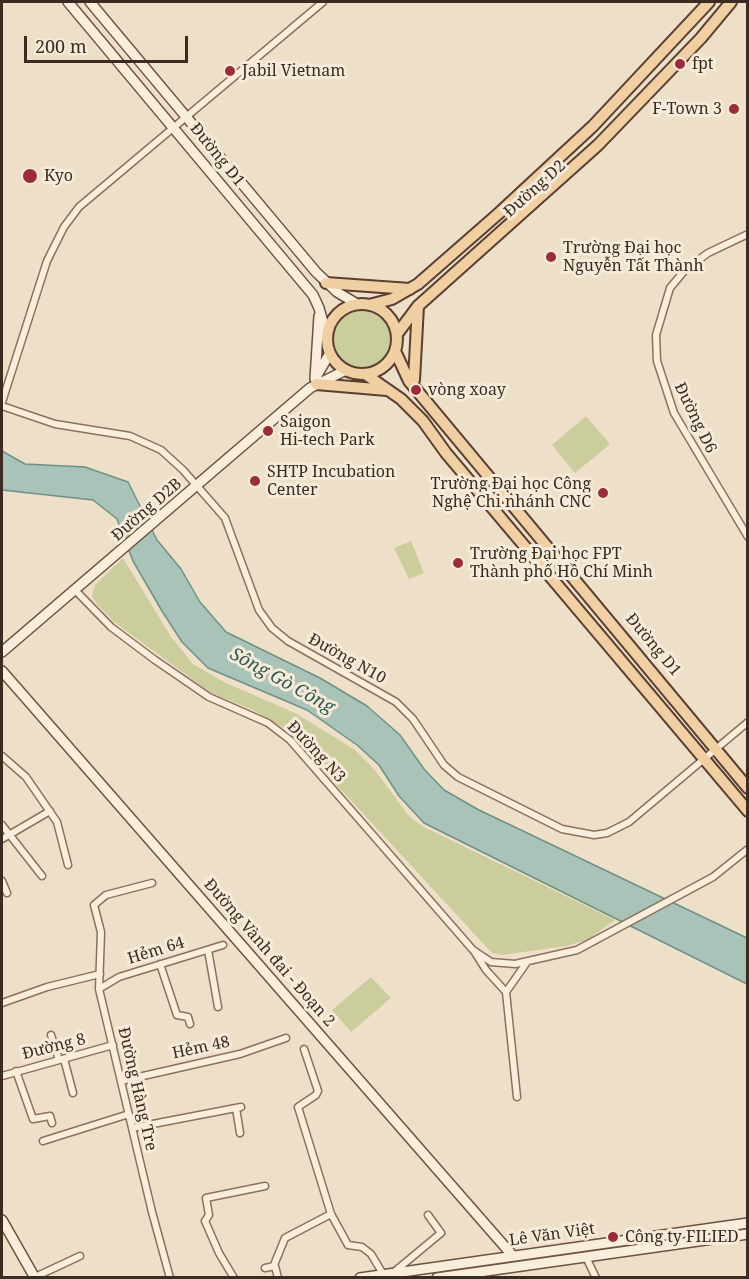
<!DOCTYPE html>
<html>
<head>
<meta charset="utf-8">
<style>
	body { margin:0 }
	#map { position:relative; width:749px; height:1279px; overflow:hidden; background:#eedfc9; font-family:"Noto Serif",serif }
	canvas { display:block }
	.frame { position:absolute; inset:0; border:3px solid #3b2b21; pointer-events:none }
	.scale { position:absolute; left:24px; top:36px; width:164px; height:27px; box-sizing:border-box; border:3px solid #3b2b21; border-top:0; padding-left:8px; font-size:18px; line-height:21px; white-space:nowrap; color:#3b2b21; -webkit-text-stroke:4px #f6ead8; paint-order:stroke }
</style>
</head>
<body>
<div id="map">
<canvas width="749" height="1279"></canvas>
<div class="frame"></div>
<div class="scale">200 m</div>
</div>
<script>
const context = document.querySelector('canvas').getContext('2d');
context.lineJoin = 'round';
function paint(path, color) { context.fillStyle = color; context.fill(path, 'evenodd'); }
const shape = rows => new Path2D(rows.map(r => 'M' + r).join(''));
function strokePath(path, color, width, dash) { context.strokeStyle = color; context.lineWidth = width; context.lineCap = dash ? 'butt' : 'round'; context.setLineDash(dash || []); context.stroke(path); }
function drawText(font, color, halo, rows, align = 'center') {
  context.font = font + ' "Noto Serif",serif'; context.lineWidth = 6; context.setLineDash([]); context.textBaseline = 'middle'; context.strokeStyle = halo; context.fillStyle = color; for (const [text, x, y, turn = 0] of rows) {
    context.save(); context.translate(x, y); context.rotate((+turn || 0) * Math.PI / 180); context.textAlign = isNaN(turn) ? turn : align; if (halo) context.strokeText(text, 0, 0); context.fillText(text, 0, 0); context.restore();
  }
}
paint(shape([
	'333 340a29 29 0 1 1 58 0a29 29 0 1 1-58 0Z',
	[586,416,610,444,575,473,552,445],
	[411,541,424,573,409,579,394,548],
	[123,558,171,637,193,664,224,682,297,714,355,750,374,769,409,816,422,826,615,920,587,940,566,946,502,955,492,953,284,728,253,710,211,693,114,622,97,604,92,596,95,585],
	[371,977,391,998,351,1032,332,1010]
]), '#cccd9c');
const water = shape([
	[2,451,25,464,85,467,128,482,157,540,181,569,200,602,226,632,320,678,367,706,400,735,424,769,444,790,479,810,747,938,747,984,424,823,399,796,379,765,357,745,307,710,208,668,182,642,162,611,133,561,117,519,93,500,2,490,2,451]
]);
paint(water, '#a9c3b8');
strokePath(water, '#709185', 1.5);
const street = shape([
	[748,234,708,253,685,270,670,288,656,335,657,361,674,413,748,537],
	[2,402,47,261,64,227,79,207,323,2],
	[2,406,55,424,130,436,161,450,183,470,225,518,259,610,272,628,288,641,396,702,413,719,444,765,458,777,562,829,594,835,607,833,629,822,748,722],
	[76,591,111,627,155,660,209,697,268,723,290,740,473,950,491,962,515,964,577,950,713,877,748,849],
	[2,756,26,777,57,822,68,865],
	[2,825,42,876],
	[2,839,50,811],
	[2,881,7,893],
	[152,883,106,895,94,905,101,932,99,989,152,1212,170,1278],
	[208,950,218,1007],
	[474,951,486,970,506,992,517,1097],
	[160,964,177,1015,188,1017,190,1024],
	[99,989,119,977,223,945],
	[506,992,527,962],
	[2,1003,47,987,100,974],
	[51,1035,59,1060],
	[304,1049,318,1091,316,1095,298,1107,331,1214,348,1245,362,1247,371,1254,383,1274],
	[64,1059,73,1093],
	[16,1071,33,1119,50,1116,52,1123],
	[2,1076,113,1045],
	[121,1081,240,1054,286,1038],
	[236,1108,240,1133],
	[132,1128,241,1107],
	[43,1141,129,1114],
	[586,1257,596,1278],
	[274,1265,285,1238,331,1214],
	[265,1268,275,1266,278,1278],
	[394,1272,441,1233,428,1215],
	[35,1277,80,1256],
	[234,1278,219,1253,205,1221,209,1215,206,1198,265,1186]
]);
const secondary = shape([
	[68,2,313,295,319,308,327,337],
	[90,2,316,272,337,292,357,304],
	[316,377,330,353],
	[315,379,319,316],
	[2,652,310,388,346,370],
	[2,671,513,1256],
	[2,1220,35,1278],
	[360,1278,748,1223],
	[437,1278,748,1234]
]);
const primary = shape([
	[326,283,410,289],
	'327 339a35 35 0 1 1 70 0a35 35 0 1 1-70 0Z',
	[369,305,392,299,418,284,498,214,593,126,709,2],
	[397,334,418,306,598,145,701,38,731,2],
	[395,351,409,381,748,788],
	[365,374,401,399,423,421,446,453,748,811],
	[414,380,418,306],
	[316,384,387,390]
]);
strokePath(street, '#8b715d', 9);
strokePath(secondary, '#6d5240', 12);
strokePath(primary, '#593f31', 14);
strokePath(street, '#f9eddc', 6);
strokePath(secondary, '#f9eddc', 9);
strokePath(primary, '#f0cfa2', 10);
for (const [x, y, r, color] of [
	[680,64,6,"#992e3a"],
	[230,71,6,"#992e3a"],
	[734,109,6,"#992e3a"],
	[30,176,8,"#992e3a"],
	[551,257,6,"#992e3a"],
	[416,390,6,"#992e3a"],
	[268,431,6,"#992e3a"],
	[255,481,6,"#992e3a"],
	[603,493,6,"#992e3a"],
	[458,563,6,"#992e3a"],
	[613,1237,6,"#992e3a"]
]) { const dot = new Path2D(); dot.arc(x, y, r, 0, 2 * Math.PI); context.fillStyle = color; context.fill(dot); strokePath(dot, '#f6ead8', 2); }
drawText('16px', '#3b2b21', '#f6ead8', [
	["fpt",692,64],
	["Jabil Vietnam",242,71],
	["F-Town 3",722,109,"right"],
	["Kyo",44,176],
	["Trường Đại học",563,248],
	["Nguyễn Tất Thành",563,266],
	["vòng xoay",428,390],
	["Saigon",280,422],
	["Hi-tech Park",280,440],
	["SHTP Incubation",267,472],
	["Center",267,490],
	["Trường Đại học Công",591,484,"right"],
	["Nghệ Chi nhánh CNC",591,502,"right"],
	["Trường Đại học FPT",470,554],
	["Thành phố Hồ Chí Minh",470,572],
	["Công ty FILIED",625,1237]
], 'left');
drawText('16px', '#3b2b21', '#f6ead8', [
	["Đường D1",217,155,51],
	["Đường D2",535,189,-42],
	["Đường D6",695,418,64],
	["Đường D2B",147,510,-41],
	["Đường D1",653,645,50],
	["Đường N10",347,659,29],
	["Đường N3",316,752,47],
	["Hẻm 64",156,951,-17],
	["Đường Vành đai - Đoạn 2",269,953,49],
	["Đường 8",54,1047,-14],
	["Hẻm 48",201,1048,-12],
	["Đường Hàng Tre",137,1089,77],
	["Lê Văn Việt",552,1235,-8]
]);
drawText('italic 18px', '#305b54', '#f6ead8', [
	["Sông Gò Công",282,681,29]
]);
</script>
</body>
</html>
